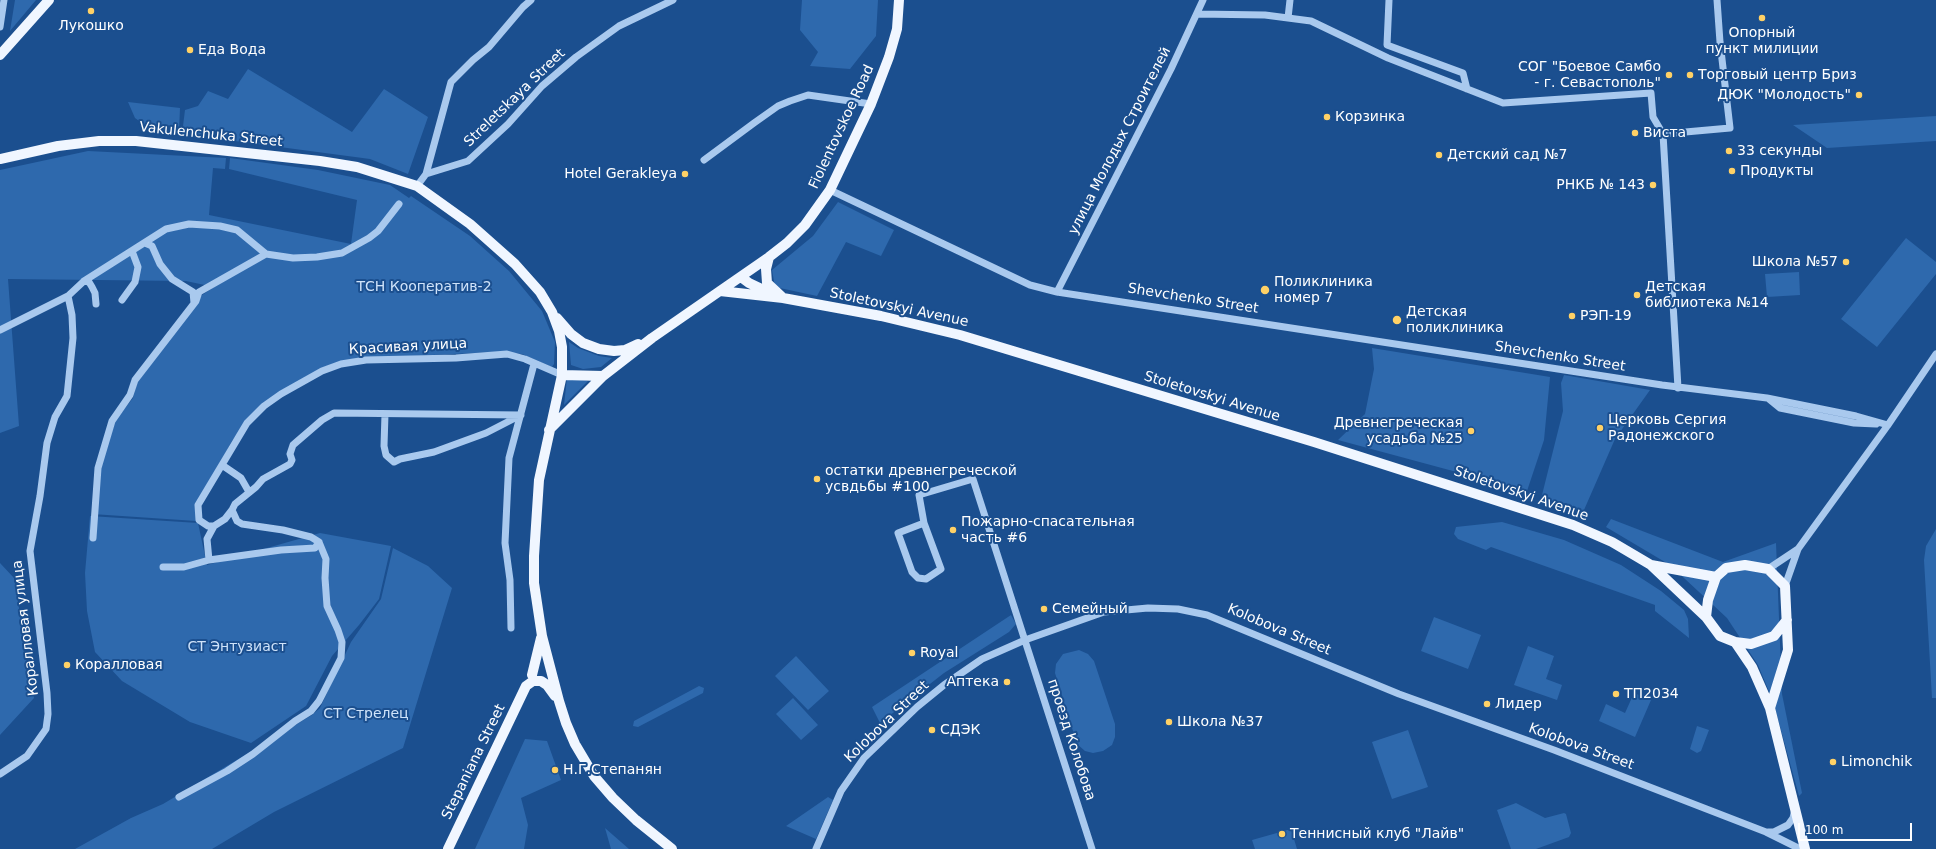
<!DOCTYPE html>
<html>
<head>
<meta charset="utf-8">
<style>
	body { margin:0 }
	#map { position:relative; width:1936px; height:849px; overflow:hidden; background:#1b4f8f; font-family:"DejaVu Sans",sans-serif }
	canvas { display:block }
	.scale { position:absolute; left:1798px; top:823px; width:114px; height:18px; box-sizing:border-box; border:2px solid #fff; border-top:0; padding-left:5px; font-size:12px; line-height:14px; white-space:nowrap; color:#fff; -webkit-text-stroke:3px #1b4f8f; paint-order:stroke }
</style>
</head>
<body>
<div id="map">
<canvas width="1936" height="849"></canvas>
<div class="scale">100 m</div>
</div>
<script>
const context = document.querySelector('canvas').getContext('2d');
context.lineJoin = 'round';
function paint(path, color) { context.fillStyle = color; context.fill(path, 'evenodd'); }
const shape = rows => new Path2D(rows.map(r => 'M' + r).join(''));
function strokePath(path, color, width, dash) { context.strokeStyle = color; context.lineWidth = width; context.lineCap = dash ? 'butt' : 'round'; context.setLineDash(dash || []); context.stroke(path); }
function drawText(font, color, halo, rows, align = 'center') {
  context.font = font + ' "DejaVu Sans",sans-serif'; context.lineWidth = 4; context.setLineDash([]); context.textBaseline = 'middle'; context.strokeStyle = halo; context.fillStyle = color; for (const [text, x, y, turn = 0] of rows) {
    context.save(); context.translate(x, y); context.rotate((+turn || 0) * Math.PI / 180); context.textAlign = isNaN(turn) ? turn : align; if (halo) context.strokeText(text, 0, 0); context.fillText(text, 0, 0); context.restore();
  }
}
paint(shape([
	[15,0,36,0,10,31],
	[802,0,878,0,876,36,850,69,810,66,818,52,800,30],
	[248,69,352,132,384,89,428,117,408,174,370,159,182,134,185,110,198,106,208,91,228,99],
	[128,102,180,108,179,132,149,128,135,118],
	[1936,116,1936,141,1827,148,1793,125],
	[88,151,226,158,225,169,213,168,209,215,351,244,357,200,229,169,230,158,318,170,390,185,409,198,411,196,470,236,509,271,542,311,555,342,554,364,552,367,522,354,496,352,367,358,322,368,247,420,232,441,196,505,196,521,92,514,101,466,115,421,133,398,137,383,202,295,214,287,186,281,8,279,19,426,0,433,0,170],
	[838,202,894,230,881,256,846,242,817,296,775,287,772,270,813,236],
	[1906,238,1936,262,1936,274,1877,347,1841,319],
	[1799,272,1800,295,1767,297,1765,274],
	[569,342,578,348,599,356,612,358,601,367,583,369,571,365],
	[1372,348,1550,377,1544,440,1527,491,1338,440,1365,414,1374,369],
	[1564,375,1650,390,1615,439,1584,510,1579,511,1541,499,1563,411,1561,383],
	[567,378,588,381,564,405],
	[90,516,198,523,207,565,320,533,391,546,379,599,359,625,332,656,306,706,251,743,190,722,122,681,95,652,87,611,85,573],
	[1611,519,1723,562,1776,543,1782,694,1802,793,1799,796,1773,701,1758,665,1727,618,1670,565,1606,527],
	[1502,522,1564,540,1621,565,1661,591,1684,610,1688,619,1689,638,1655,611,1655,605,1491,547,1486,550,1458,539,1454,534,1456,527],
	[1936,529,1936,698,1932,698,1924,560,1926,546],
	[393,548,428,566,452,588,403,748,274,812,212,849,75,849,131,818,163,804,312,715,320,708,351,642,381,599],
	[0,563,14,578,34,698,0,735],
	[1011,615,1016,624,1009,632,944,673,880,723,872,707],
	[1434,617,1481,635,1468,669,1421,651],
	[1528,646,1554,656,1546,679,1562,685,1557,700,1514,685],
	[1079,650,1088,654,1094,661,1115,724,1115,737,1112,745,1103,751,1093,753,1085,751,1077,744,1055,673,1056,664,1063,654],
	[796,656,829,691,808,710,775,676],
	[699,686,704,688,703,693,638,727,633,726,634,721],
	[1634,693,1651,700,1635,737,1599,721,1606,704,1625,713],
	[793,698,818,725,801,740,776,714],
	[1697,726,1709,730,1701,751,1697,753,1690,749],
	[1408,730,1428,787,1392,799,1372,742],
	[525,739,547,741,561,780,521,798,528,825,524,849,475,849],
	[828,797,833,800,816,839,786,826],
	[1516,803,1545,818,1564,813,1566,814,1571,833,1569,837,1536,849,1511,849,1497,810],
	[605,828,629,849,611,849],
	[1291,829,1297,849,1255,849,1252,840]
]), '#2e69ad');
strokePath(shape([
	[1389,0,1387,45,1463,73,1467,89],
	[1198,14,1265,15,1311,21,1388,58,1503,103,1651,93,1653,117,1663,134],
	[1288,18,1290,0],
	[0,27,4,0],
	[704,160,754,123,778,106,790,101,808,95,871,104],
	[426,174,451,82,473,60,489,47,523,7,531,0],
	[417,186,426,174,468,161,508,124,542,86,576,57,619,26,673,0],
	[830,190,1030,285,1057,292,1662,385,1767,398,1856,416,1888,425],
	[145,243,152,246,160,264,172,279,193,292,194,303],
	[84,281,89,282,92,287,95,293,96,304],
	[1057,292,1171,69,1203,0],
	[122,300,135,282,138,267,132,251],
	[0,330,68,296,84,281,166,229,189,224,220,226,237,230,266,254,293,258,317,257,342,253,369,238,378,231,399,204],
	[1678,388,1663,134,1730,128,1720,42,1717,0],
	[1769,399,1780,408,1854,423,1876,424],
	[385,414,384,446,386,455,394,462,400,459,434,452,486,433,519,416],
	[222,465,241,478,249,492],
	[924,523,941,569,926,579,918,578,912,572,898,533,924,523,919,495,973,479,1092,849],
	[214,526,208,526,199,520,198,505,247,423,264,406,281,394,322,371,341,364,366,360,456,358,507,354,525,359,562,375],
	[93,538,98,468,112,421,130,395,135,380,196,301,199,292,266,254],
	[209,560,207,539,214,526,225,519,232,510],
	[163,567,184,567,209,560,281,550,315,548,319,542],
	[1768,569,1798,549],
	[1785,586,1798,549,1888,425,1936,354],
	[511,628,510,580,505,543,509,458,534,364],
	[0,774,27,756,46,729,48,714,47,693,30,551,40,496,47,443,55,417,67,396,73,338,72,315,68,296],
	[179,797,227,771,253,754,295,721,311,711,319,701,341,658,342,642,338,630,327,606,325,578,326,559,319,542,311,537,283,530,242,524,237,521,232,510,235,504,256,487,263,479,290,464,292,460,290,454,293,445,322,420,334,413,521,415],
	[1768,832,1774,832,1788,825,1793,818,1795,809],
	[816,849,841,791,864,758,917,707,944,685,982,659,1025,640,1104,612,1148,608,1178,609,1207,615,1399,694,1554,750,1722,815,1766,832,1800,849]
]), '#a9c9ee', 7);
strokePath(shape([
	[0,55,49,0],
	[0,159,58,146,99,141,136,141,320,161,357,167,417,186,470,224,515,264,540,292,552,312,559,331,562,347,562,375,539,480,534,556,534,583,542,636,559,701,566,723,575,744,594,776,613,798,636,820,672,849],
	[769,257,766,269,767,283,783,298],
	[741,277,749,283,770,293],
	[720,291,783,298,881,316,960,335,1314,442,1573,525,1612,542,1651,565,1706,617,1720,636,1735,642,1751,644,1774,636,1787,620],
	[557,318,571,334,583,343,599,349,614,351,625,350,638,344],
	[562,375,603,376],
	[549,430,603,376,652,338,769,257,787,243,805,225,830,190,871,104,889,57,897,29,899,0],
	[1651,565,1716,577,1726,568,1745,565,1768,569,1785,586,1788,650,1770,708],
	[1706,617,1708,600,1716,577],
	[1735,642,1752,667,1770,708,1805,849],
	[532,675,541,638],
	[448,849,526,686,533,681,541,681,547,685,555,696]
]), '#f0f6ff', 10);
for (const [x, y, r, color] of [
	[91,11,4,"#ffd166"],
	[1762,18,4,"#ffd166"],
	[190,50,4,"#ffd166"],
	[1669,75,4,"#ffd166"],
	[1690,75,4,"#ffd166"],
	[1859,95,4,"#ffd166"],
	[1327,117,4,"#ffd166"],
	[1635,133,4,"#ffd166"],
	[1729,151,4,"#ffd166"],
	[1439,155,4,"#ffd166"],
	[1732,171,4,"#ffd166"],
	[685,174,4,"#ffd166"],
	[1653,185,4,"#ffd166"],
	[1846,262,4,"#ffd166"],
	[1265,290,5,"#ffd166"],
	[1637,295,4,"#ffd166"],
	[1572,316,4,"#ffd166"],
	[1397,320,5,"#ffd166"],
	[1600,428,4,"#ffd166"],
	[1471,431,4,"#ffd166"],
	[817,479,4,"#ffd166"],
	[953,530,4,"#ffd166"],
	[1044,609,4,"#ffd166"],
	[912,653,4,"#ffd166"],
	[67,665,4,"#ffd166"],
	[1007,682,4,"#ffd166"],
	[1616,694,4,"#ffd166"],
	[1487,704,4,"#ffd166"],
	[1169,722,4,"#ffd166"],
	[932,730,4,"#ffd166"],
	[1833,762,4,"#ffd166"],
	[555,770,4,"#ffd166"],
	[1282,834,4,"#ffd166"]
]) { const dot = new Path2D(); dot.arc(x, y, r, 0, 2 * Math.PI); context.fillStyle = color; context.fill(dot); strokePath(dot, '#1b4f8f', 1.5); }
drawText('14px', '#fff', '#1b4f8f', [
	["Лукошко",91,26,"center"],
	["Опорный",1762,33,"center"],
	["пункт милиции",1762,49,"center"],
	["Еда Вода",198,50],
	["СОГ \"Боевое Самбо",1661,67,"right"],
	["- г. Севастополь\"",1661,83,"right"],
	["Торговый центр Бриз",1698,75],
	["ДЮК \"Молодость\"",1851,95,"right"],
	["Корзинка",1335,117],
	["Виста",1643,133],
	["33 секунды",1737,151],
	["Детский сад №7",1447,155],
	["Продукты",1740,171],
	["Hotel Gerakleya",677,174,"right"],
	["РНКБ № 143",1645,185,"right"],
	["Школа №57",1838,262,"right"],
	["Поликлиника",1274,282],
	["номер 7",1274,298],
	["Детская",1645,287],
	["библиотека №14",1645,303],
	["Детская",1406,312],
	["поликлиника",1406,328],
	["РЭП-19",1580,316],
	["Церковь Сергия",1608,420],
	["Радонежского",1608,436],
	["Древнегреческая",1463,423,"right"],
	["усадьба №25",1463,439,"right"],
	["остатки древнегреческой",825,471],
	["усвдьбы #100",825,487],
	["Пожарно-спасательная",961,522],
	["часть #6",961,538],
	["Семейный",1052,609],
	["Royal",920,653],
	["Коралловая",75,665],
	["Аптека",999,682,"right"],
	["ТП2034",1624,694],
	["Лидер",1495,704],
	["Школа №37",1177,722],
	["СДЭК",940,730],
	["Limonchik",1841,762],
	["Н.Г.Степанян",563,770],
	["Теннисный клуб \"Лайв\"",1290,834]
], 'left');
drawText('14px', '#fff', '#1b4f8f', [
	["Streletskaya Street",515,98,-44],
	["Fiolentovskoe Road",842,127,-65],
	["Vakulenchuka Street",211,135,6],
	["улица Молодых Строителей",1120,141,-63],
	["Shevchenko Street",1193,299,9],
	["Stoletovskyi Avenue",899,308,12],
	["Красивая улица",408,347,-3],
	["Shevchenko Street",1560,357,9],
	["Stoletovskyi Avenue",1212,397,17],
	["Stoletovskyi Avenue",1521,494,19],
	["Коралловая улица",26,628,-97],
	["Kolobova Street",1279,630,23],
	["Kolobova Street",887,722,-44],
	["проезд Колобова",1071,740,72],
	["Kolobova Street",1581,747,20],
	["Stepaniana Street",474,762,-64]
]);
drawText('14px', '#cfe3fa', '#1b4f8f', [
	["ТСН Кооператив-2",424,287],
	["СТ Энтузиаст",237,647],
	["СТ Стрелец",366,714]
]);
</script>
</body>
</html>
